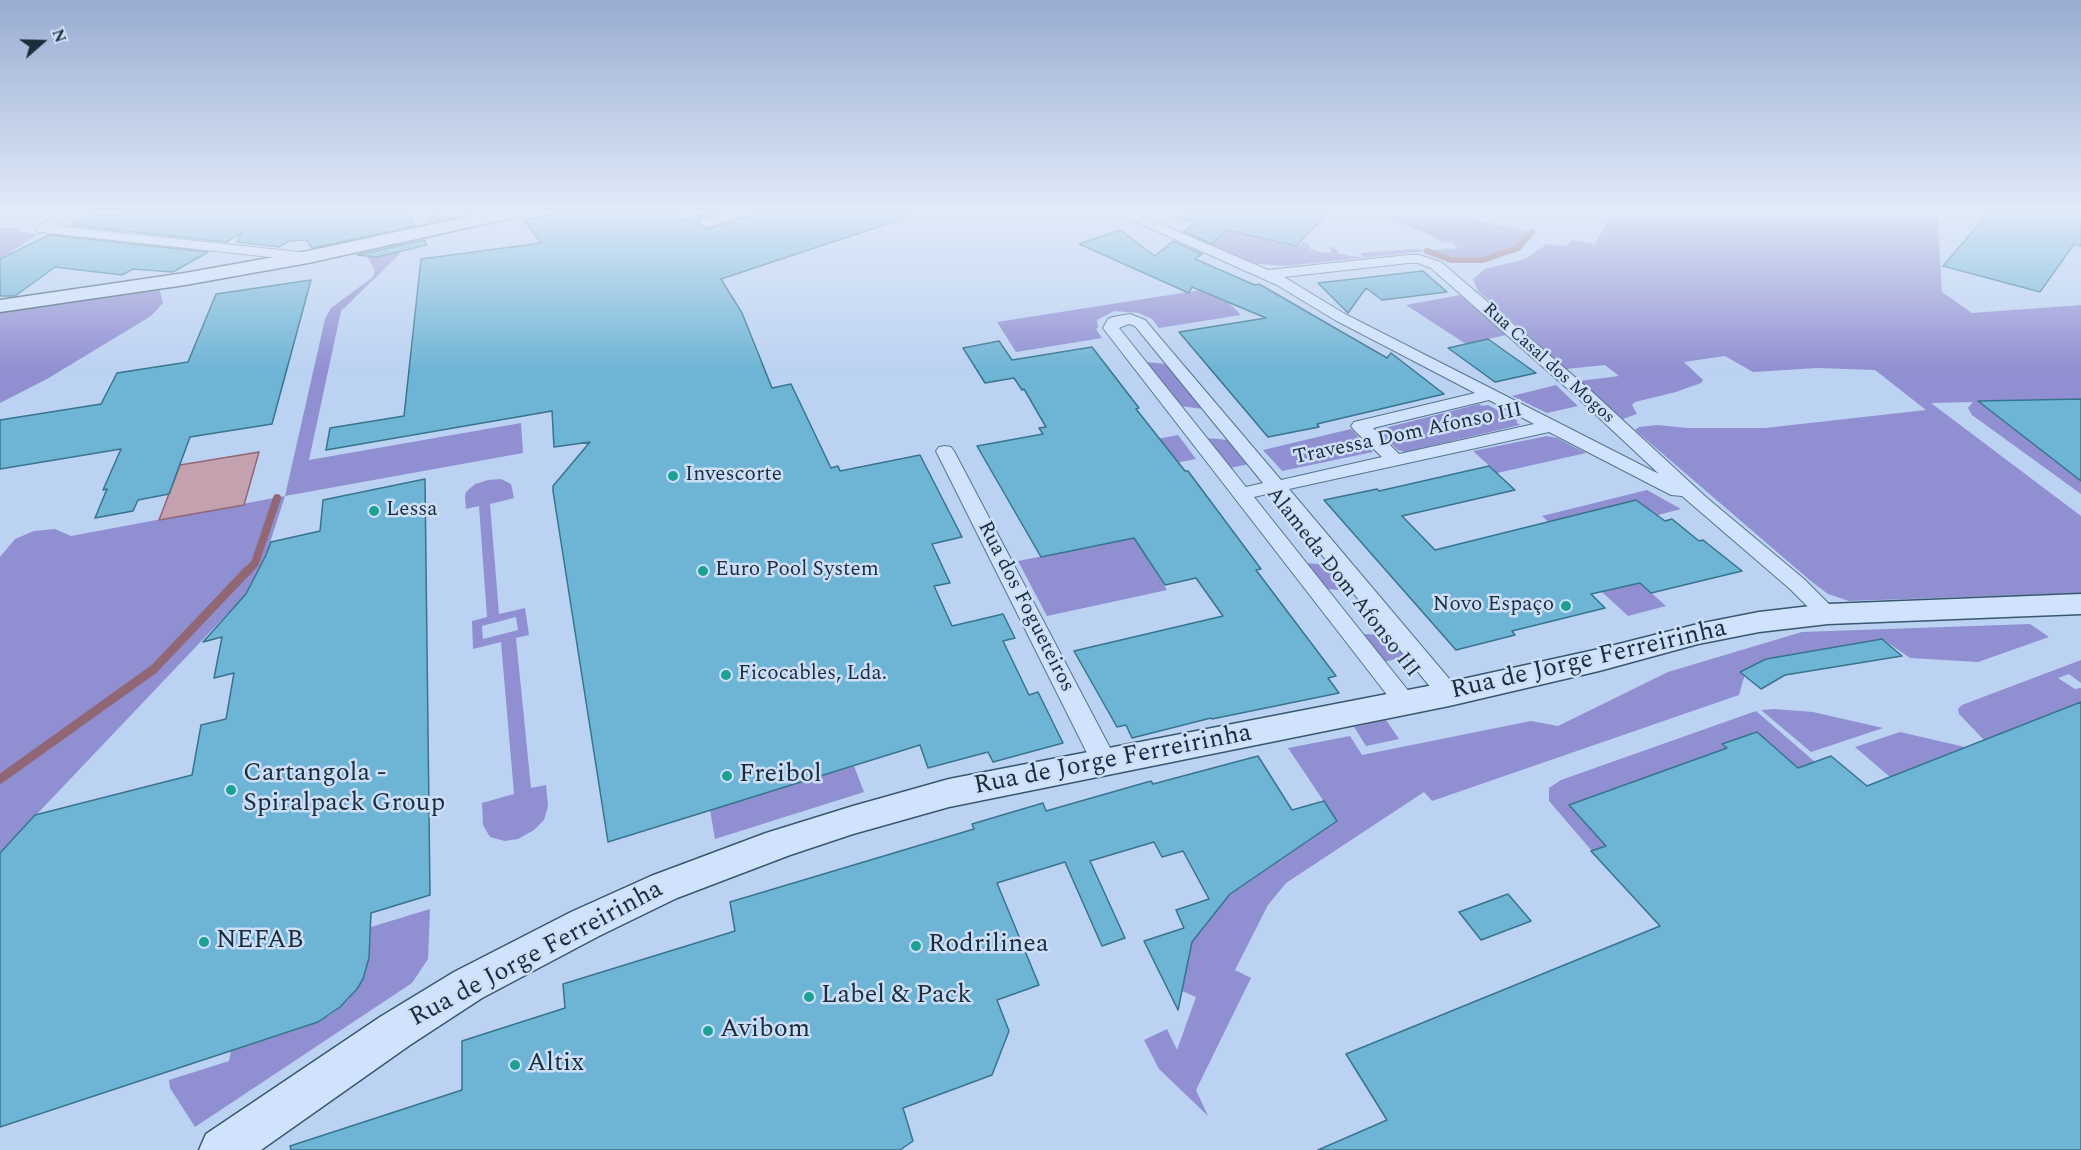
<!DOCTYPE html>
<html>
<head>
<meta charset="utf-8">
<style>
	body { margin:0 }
	#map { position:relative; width:2081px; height:1150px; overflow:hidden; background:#bcd2f2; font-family:Spectral,serif }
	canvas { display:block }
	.north { position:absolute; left:12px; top:12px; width:60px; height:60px; -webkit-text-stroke:4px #cddef9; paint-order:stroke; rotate:70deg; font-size:16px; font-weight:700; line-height:24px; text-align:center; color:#1a2d39 }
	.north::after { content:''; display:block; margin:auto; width:21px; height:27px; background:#1a2d39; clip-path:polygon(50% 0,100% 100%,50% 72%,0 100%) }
</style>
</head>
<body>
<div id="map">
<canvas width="2081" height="1150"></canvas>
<div class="north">N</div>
</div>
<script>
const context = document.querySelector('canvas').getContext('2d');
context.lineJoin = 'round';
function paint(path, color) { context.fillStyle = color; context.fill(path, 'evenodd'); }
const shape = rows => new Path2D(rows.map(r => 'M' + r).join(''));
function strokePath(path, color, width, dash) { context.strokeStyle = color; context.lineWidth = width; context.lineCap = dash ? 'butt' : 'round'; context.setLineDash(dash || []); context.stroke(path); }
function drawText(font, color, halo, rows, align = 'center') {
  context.font = font + ' Spectral,serif'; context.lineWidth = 5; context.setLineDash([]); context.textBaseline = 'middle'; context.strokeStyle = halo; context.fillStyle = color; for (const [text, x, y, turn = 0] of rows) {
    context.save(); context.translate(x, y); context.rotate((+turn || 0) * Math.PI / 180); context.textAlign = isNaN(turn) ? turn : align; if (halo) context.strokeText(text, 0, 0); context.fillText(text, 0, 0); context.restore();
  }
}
paint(shape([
	[425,210,484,210,485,213,431,224,424,211],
	[1349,210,1427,210,1532,232,1518,248,1483,260,1451,260,1427,251,1285,266,1259,264,1241,259,1189,236,1185,230,1195,221,1212,220,1218,221,1219,228,1296,246,1302,245,1301,242,1308,243,1310,249,1325,253,1331,252,1329,246,1336,249,1340,254,1356,257,1363,257,1361,253,1415,249,1427,251,1458,248,1451,242,1444,243,1427,234,1374,213,1357,216],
	[1613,210,1937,210,1942,292,1972,313,2081,305,2081,399,1979,402,2081,481,2081,494,1972,415,1968,408,1973,402,1931,403,2081,516,2081,593,1849,601,1828,594,1812,582,1635,430,1639,427,1657,425,1687,428,1765,428,1926,410,1875,370,1817,368,1753,372,1725,356,1684,362,1703,380,1701,383,1676,392,1635,402,1632,405,1637,414,1623,419,1579,381,1619,376,1605,365,1566,369,1478,291,1473,279,1485,269,1525,259,1547,244,1567,246,1571,240,1595,244],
	[0,228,21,228,17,231,39,234,0,259],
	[396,249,400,254,341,311,309,460,521,423,523,453,285,496,266,555,246,594,0,853,0,557,15,539,34,531,55,529,71,536,285,496,325,319,331,308,373,277,375,270,366,255],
	[159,288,163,303,151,316,47,379,0,403,0,310],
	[1214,288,1241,315,1159,328,1152,319,1139,313,1114,311,1097,320,1098,328,1096,329,1102,338,1016,352,997,322],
	[1460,295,1506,335,1466,344,1406,305],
	[1145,362,1167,364,1203,409,1180,406],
	[1556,385,1578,406,1547,413,1512,396],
	[1479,404,1482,406,1488,405,1518,421,1516,422,1520,425,1405,452,1398,450,1377,430],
	[1351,429,1373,452,1282,471,1263,450],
	[1178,435,1196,459,1097,478,1081,454],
	[1547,436,1557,438,1586,453,1497,473,1473,451],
	[1206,438,1229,440,1249,464,1230,468],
	[501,479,511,484,514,498,490,504,499,614,525,608,529,635,516,638,531,788,546,785,548,806,544,820,534,830,518,839,505,841,490,837,483,825,482,803,514,794,501,642,473,649,472,621,487,617,479,506,466,509,465,496,466,492,475,484,488,480],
	[516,617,518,630,483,639,482,626],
	[1647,490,1681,509,1585,534,1666,606,1628,616,1549,543,1566,538,1542,516],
	[1134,538,1167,590,1047,616,1018,561],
	[1305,563,1332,565,1353,591,1326,589],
	[2030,624,2049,637,1978,662,1910,658,1884,640,1768,660,1745,674,1739,695,1432,801,1424,792,1286,883,1268,905,1235,970,1251,978,1196,1090,1208,1116,1159,1069,1144,1040,1167,1029,1177,1050,1196,997,1182,991,1192,942,1230,894,1337,821,1288,748,1350,736,1362,755,1531,721,1558,726,1668,672,1802,632],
	[1362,634,1390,635,1407,656,1384,662],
	[2081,660,2081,683,2069,674,2058,678,2075,689,2081,688,2081,702,1984,740,1959,714,1958,709,1962,705],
	[1774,709,1813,712,1883,728,1811,752,1761,710],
	[1756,711,1815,762,1798,768,1757,732,1723,744,1727,748,1569,805,1606,845,1592,851,1549,801,1549,788,1561,780],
	[1386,720,1399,739,1366,746,1354,727],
	[1900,732,1965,747,1890,777,1855,747],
	[854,766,864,792,715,839,710,810],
	[430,909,428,959,412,983,195,1127,170,1088,169,1080,229,1061,231,1051,302,1028,330,1015,349,999,363,979,369,958,371,927]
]), '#908fd1');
const water = shape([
	[259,452,244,505,159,520,180,465,259,452]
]);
paint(water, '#c3a1ae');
strokePath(water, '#916776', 1.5);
strokePath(shape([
	[433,215,439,210],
	[1427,251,1451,260,1483,260,1518,248,1532,232]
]), '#916776', 6);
strokePath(shape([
	[247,572,255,563,277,498]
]), '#916776', 8);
strokePath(shape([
	[0,779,154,669,248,570]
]), '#916776', 9);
const building = shape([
	[128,210,280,210,316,215,323,210,406,210,415,226,312,248,307,240,289,241,279,247,237,242,241,233,226,242,71,225,94,214,115,216,128,210],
	[574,210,675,210,682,221,717,210,729,210,700,219,698,224,708,229,765,210,913,210,914,215,721,279,742,313,772,388,791,384,831,468,838,466,840,471,920,455,962,537,932,544,950,583,934,586,952,626,1003,614,1015,638,1003,641,1029,695,1038,692,1063,743,993,762,988,752,928,768,920,745,608,842,553,491,553,486,590,442,554,447,552,411,326,450,330,428,404,416,421,259,541,243,524,220,574,210],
	[1180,210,1331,210,1296,246,1227,230,1212,244,1184,232,1195,223,1179,219,1180,210],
	[1991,210,2081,210,2081,246,2074,244,2040,292,1943,266,1991,210],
	[1120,230,1155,256,1173,241,1202,254,1195,259,1255,285,1259,284,1387,358,1391,353,1444,394,1317,424,1319,427,1268,437,1179,332,1266,318,1192,287,1189,293,1079,244,1120,230],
	[49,235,208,252,173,272,133,269,122,275,55,267,15,296,0,296,0,259,49,235],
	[424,240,427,245,377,257,357,255,424,240],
	[1423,271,1447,292,1382,300,1366,288,1348,313,1318,283,1423,271],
	[311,280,272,424,190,437,169,494,138,500,133,511,95,518,107,489,103,490,121,449,0,469,0,420,101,404,117,373,188,362,216,294,311,280],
	[1488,339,1536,373,1495,382,1448,348,1488,339],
	[999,341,1012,360,1092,347,1139,408,1136,409,1185,471,1188,471,1261,569,1256,570,1336,676,1328,678,1339,693,1212,719,1211,718,1132,738,1126,725,1117,727,1074,651,1223,616,1196,578,1165,585,1134,538,1041,557,977,446,1043,434,1039,428,1046,427,1024,389,1022,390,1014,378,985,383,963,348,999,341],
	[2081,399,2081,481,1978,401,2081,399],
	[1489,466,1515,490,1402,516,1435,550,1636,500,1665,521,1672,519,1699,541,1703,540,1742,571,1651,593,1640,583,1591,594,1605,608,1512,631,1515,635,1456,650,1324,500,1377,489,1379,491,1489,466],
	[425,479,430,895,371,913,369,958,363,979,357,989,340,1007,318,1022,0,1127,0,853,35,815,192,775,201,725,226,719,234,673,214,678,222,637,203,642,246,594,266,555,271,542,320,531,323,500,425,479],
	[1882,639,1902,656,1785,675,1761,689,1740,672,1766,659,1882,639],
	[2081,702,2081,1150,1318,1150,1387,1120,1346,1054,1660,926,1591,851,1606,846,1569,805,1727,748,1722,744,1757,732,1798,768,1831,756,1867,786,2081,702],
	[1258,756,1292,810,1324,801,1337,821,1230,894,1192,942,1178,1010,1144,941,1184,928,1176,910,1209,899,1183,851,1162,857,1154,842,1090,861,1125,938,1102,946,1065,862,997,883,1039,985,997,1000,1009,1031,992,1075,903,1108,913,1141,900,1150,291,1150,290,1146,462,1090,462,1041,565,1008,563,984,735,931,730,902,974,829,972,824,1043,803,1046,811,1151,781,1153,784,1258,756],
	[1508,894,1531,921,1481,940,1459,912,1508,894]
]);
paint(building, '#6eb4d5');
strokePath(building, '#37748d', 1.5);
const street = shape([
	[64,210,80,210,57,226,308,253,315,257,308,261,38,232,36,229,38,226,64,210],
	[740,210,763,210,707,227,700,223,702,220,740,210],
	[1110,210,1128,210,1268,270,1408,255,1419,255,1441,262,1590,390,1707,498,1804,579,1839,614,1836,619,1828,621,1820,619,1790,589,1682,496,1671,495,1549,432,1289,489,1457,688,1461,694,1457,700,1449,703,1441,700,1271,493,1254,497,1418,703,1414,709,1406,712,1398,709,1103,328,1108,319,1113,317,1130,314,1145,320,1281,480,1382,457,1354,430,1351,426,1354,422,1475,393,1335,320,1277,285,1110,210],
	[1408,263,1418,263,1431,268,1578,398,1659,474,1345,314,1284,277,1408,263],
	[1129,324,1135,326,1263,483,1246,487,1119,328,1129,324],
	[1489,400,1534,424,1399,454,1373,428,1489,400],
	[945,446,951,447,954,451,1118,763,1114,770,1105,773,1096,770,1092,763,936,451,939,447,945,446]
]);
const secondary = shape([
	[498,210,534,210,525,215,308,263,185,285,0,312,0,300,185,273,308,251,498,210],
	[2081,594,2081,614,1828,624,1759,632,1698,644,1599,671,1449,706,949,807,853,834,790,855,677,898,599,936,482,998,410,1045,261,1150,199,1150,206,1134,380,1017,454,972,571,912,651,876,766,833,853,806,949,779,1449,682,1599,649,1698,624,1759,612,1828,604,2081,594]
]);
strokePath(street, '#54748c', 2);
strokePath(secondary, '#37586d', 3);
paint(street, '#d0e2fc');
paint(secondary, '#d0e2fc');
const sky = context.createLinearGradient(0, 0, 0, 371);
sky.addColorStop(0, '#99acd1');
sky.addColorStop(0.57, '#e1ebf9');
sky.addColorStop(1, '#e1ebf900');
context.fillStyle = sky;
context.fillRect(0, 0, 2081, 371);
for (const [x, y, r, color] of [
	[673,476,6,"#1da193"],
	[374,511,6,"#1da193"],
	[703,571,6,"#1da193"],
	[1566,606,6,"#1da193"],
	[726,675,6,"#1da193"],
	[727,776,6,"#1da193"],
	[231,790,6,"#1da193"],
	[204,942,6,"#1da193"],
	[916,946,6,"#1da193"],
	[809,997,6,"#1da193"],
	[708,1031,6,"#1da193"],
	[515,1065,6,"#1da193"]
]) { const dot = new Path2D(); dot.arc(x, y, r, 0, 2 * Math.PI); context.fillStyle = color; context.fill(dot); strokePath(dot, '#cddef9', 2); }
drawText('18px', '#1a2d39', '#cddef9', [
	["Rua Casal dos Mogos",1548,364,42]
]);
drawText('21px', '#1a2d39', '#cddef9', [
	["Travessa Dom Afonso III",1408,435,-12],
	["Alameda Dom Afonso III",1342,583,52],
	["Rua dos Fogueteiros",1025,607,63]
]);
drawText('21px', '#1a2d39', '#cddef9', [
	["Invescorte",685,476],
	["Lessa",386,511],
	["Euro Pool System",715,571],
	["Novo Espaço",1554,606,"right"],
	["Ficocables, Lda.",738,675]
], 'left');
drawText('26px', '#1a2d39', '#cddef9', [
	["Rua de Jorge Ferreirinha",1589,661,-13],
	["Rua de Jorge Ferreirinha",1113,761,-11],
	["Rua de Jorge Ferreirinha",537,955,-28]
]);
drawText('26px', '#1a2d39', '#cddef9', [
	["Cartangola -",243,775],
	["Spiralpack Group",243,805],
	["Freibol",739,776],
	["NEFAB",216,942],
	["Rodrilinea",928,946],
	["Label & Pack",821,997],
	["Avibom",720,1031],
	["Altix",527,1065]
], 'left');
</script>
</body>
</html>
